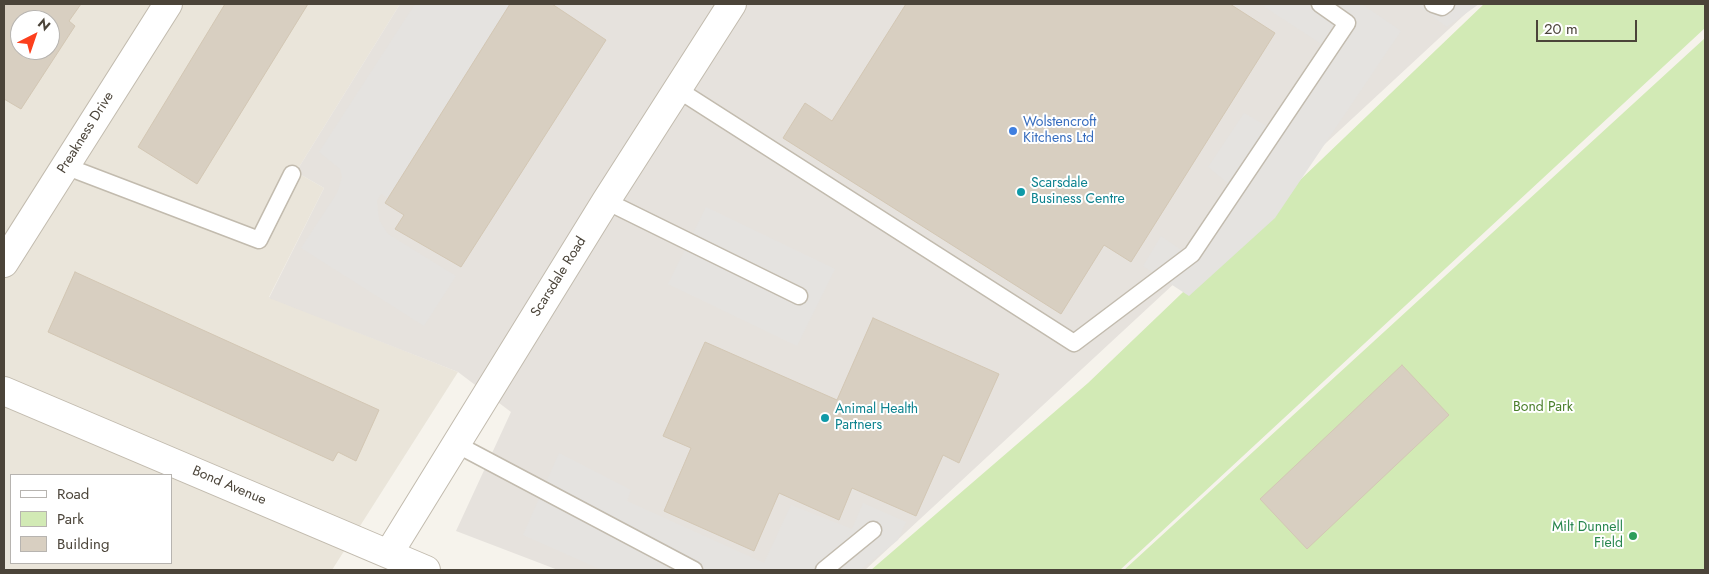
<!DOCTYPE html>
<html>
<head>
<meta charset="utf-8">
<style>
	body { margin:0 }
	#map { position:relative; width:1709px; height:574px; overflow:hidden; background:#f6f3ec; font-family:Jost,sans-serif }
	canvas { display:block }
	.frame { position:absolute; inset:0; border:5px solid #4b4439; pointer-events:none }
	.legend { position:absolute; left:10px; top:474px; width:162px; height:90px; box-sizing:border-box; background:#fff; border:1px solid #b7b4b0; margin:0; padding:6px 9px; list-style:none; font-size:15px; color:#4b4439 }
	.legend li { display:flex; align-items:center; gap:10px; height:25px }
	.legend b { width:25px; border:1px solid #b7b4b0 }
	.north { position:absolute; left:10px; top:10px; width:50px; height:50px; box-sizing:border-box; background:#fff; border:1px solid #b7b4b0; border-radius:50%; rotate:41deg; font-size:14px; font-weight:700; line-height:20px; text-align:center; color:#4b4439 }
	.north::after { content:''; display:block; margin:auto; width:18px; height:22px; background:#fc3f1d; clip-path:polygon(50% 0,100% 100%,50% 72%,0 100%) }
	.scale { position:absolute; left:1536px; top:20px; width:101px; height:22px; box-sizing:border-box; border:2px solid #4b4439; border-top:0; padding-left:6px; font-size:15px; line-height:18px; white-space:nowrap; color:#4b4439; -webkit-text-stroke:4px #fff; paint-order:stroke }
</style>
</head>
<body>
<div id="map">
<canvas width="1709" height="574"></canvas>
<div class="frame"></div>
<ul class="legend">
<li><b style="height:6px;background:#fff"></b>Road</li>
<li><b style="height:14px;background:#d2eab5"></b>Park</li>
<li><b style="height:14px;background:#d8cfc1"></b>Building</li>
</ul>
<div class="north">N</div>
<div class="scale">20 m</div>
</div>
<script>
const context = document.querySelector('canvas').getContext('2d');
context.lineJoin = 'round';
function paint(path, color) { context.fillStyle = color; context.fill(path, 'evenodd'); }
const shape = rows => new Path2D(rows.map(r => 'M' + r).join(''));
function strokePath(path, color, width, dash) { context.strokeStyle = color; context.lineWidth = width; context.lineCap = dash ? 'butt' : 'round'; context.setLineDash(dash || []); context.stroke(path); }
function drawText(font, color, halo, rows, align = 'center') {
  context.font = font + ' Jost,sans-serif'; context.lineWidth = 4; context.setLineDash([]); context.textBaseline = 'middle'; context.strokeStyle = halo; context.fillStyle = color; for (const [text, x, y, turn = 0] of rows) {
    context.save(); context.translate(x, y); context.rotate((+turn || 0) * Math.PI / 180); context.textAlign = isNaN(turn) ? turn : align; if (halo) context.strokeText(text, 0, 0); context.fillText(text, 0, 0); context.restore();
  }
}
paint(shape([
	[4,4,400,4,296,172,324,188,269,297,458,372,332,570,4,570],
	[20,20,50,20,50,50,20,50],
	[11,475,171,475,171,563,11,563]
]), '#eae5da');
paint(shape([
	[400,4,1476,4,865,570,558,570,456,531,511,412,458,372,269,298,324,188,296,172]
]), '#e6e2dd');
paint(shape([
	[1484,4,1705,4,1705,28,1120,570,871,570,1088,383],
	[1705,38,1705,570,1124,570]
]), '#d2eab5');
paint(shape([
	[415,4,510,4,388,198,381,194,377,201,379,220,388,234,456,276,424,326,301,248,337,193,342,177,340,169,319,152],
	[1260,4,1362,4,1401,31,1275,218,1189,296,1143,266,1161,236,1190,256,1235,189,1208,167,1244,113,1270,128,1323,45],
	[1416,4,1479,4,1447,27],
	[706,207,835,269,797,346,668,284],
	[559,453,631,490,627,501,764,563,791,505,852,529,863,503,906,522,898,540,860,570,602,570,523,535]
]), '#e5e3e0');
const building = shape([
	[4,4,81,4,69,21,75,26,21,109,4,99,4,4],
	[20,20,50,20,50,50,20,50,20,20],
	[225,4,308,4,197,184,138,147,225,4],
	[510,4,552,4,606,40,461,267,395,229,404,215,385,203,510,4],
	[906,4,1230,4,1275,33,1131,262,1104,245,1061,314,783,138,805,103,832,121,906,4],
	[75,272,379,410,356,461,338,452,333,461,48,332,75,272],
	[873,318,999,374,959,463,943,455,916,516,852,488,839,520,779,493,754,551,664,511,691,448,663,436,705,342,837,400,873,318],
	[1402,365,1449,415,1307,549,1260,499,1402,365]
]);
paint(building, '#d8cfc1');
strokePath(building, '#d3c7b4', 1);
const lane = shape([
	[1433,4,1442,7,1446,4],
	[677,89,1074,343,1192,254,1347,23,1320,4],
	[65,166,259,240,292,174],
	[606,201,799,296],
	[456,444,694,570],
	[824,570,873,530]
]);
const street = shape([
	[4,263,168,4],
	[4,391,426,570],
	[389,553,606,201,732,4]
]);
strokePath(lane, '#c2bbae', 19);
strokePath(street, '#c2bbae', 30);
strokePath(lane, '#fff', 16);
strokePath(street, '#fff', 28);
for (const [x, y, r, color] of [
	[1013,131,5,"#3f7fe0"],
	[1021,192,5,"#0f9aa8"],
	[825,418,5,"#0f9aa8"],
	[1633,536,5,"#2e9e5b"]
]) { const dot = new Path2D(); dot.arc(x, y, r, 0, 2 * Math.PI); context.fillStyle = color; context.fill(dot); strokePath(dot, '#fff', 2); }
drawText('14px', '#366cbe', '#fff', [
	["Wolstencroft",1023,123],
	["Kitchens Ltd",1023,139]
], 'left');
drawText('14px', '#4b4439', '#fff', [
	["Preakness Drive",86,133,-58],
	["Scarsdale Road",559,277,-58],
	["Bond Avenue",229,486,23]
]);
drawText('14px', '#0d838f', '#fff', [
	["Scarsdale",1031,184],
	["Business Centre",1031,200],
	["Animal Health",835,410],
	["Partners",835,426]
], 'left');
drawText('14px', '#4a7f2a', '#fff', [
	["Bond Park",1543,408]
]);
drawText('14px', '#27864d', '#fff', [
	["Milt Dunnell",1623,528],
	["Field",1623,544]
], 'right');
</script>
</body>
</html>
